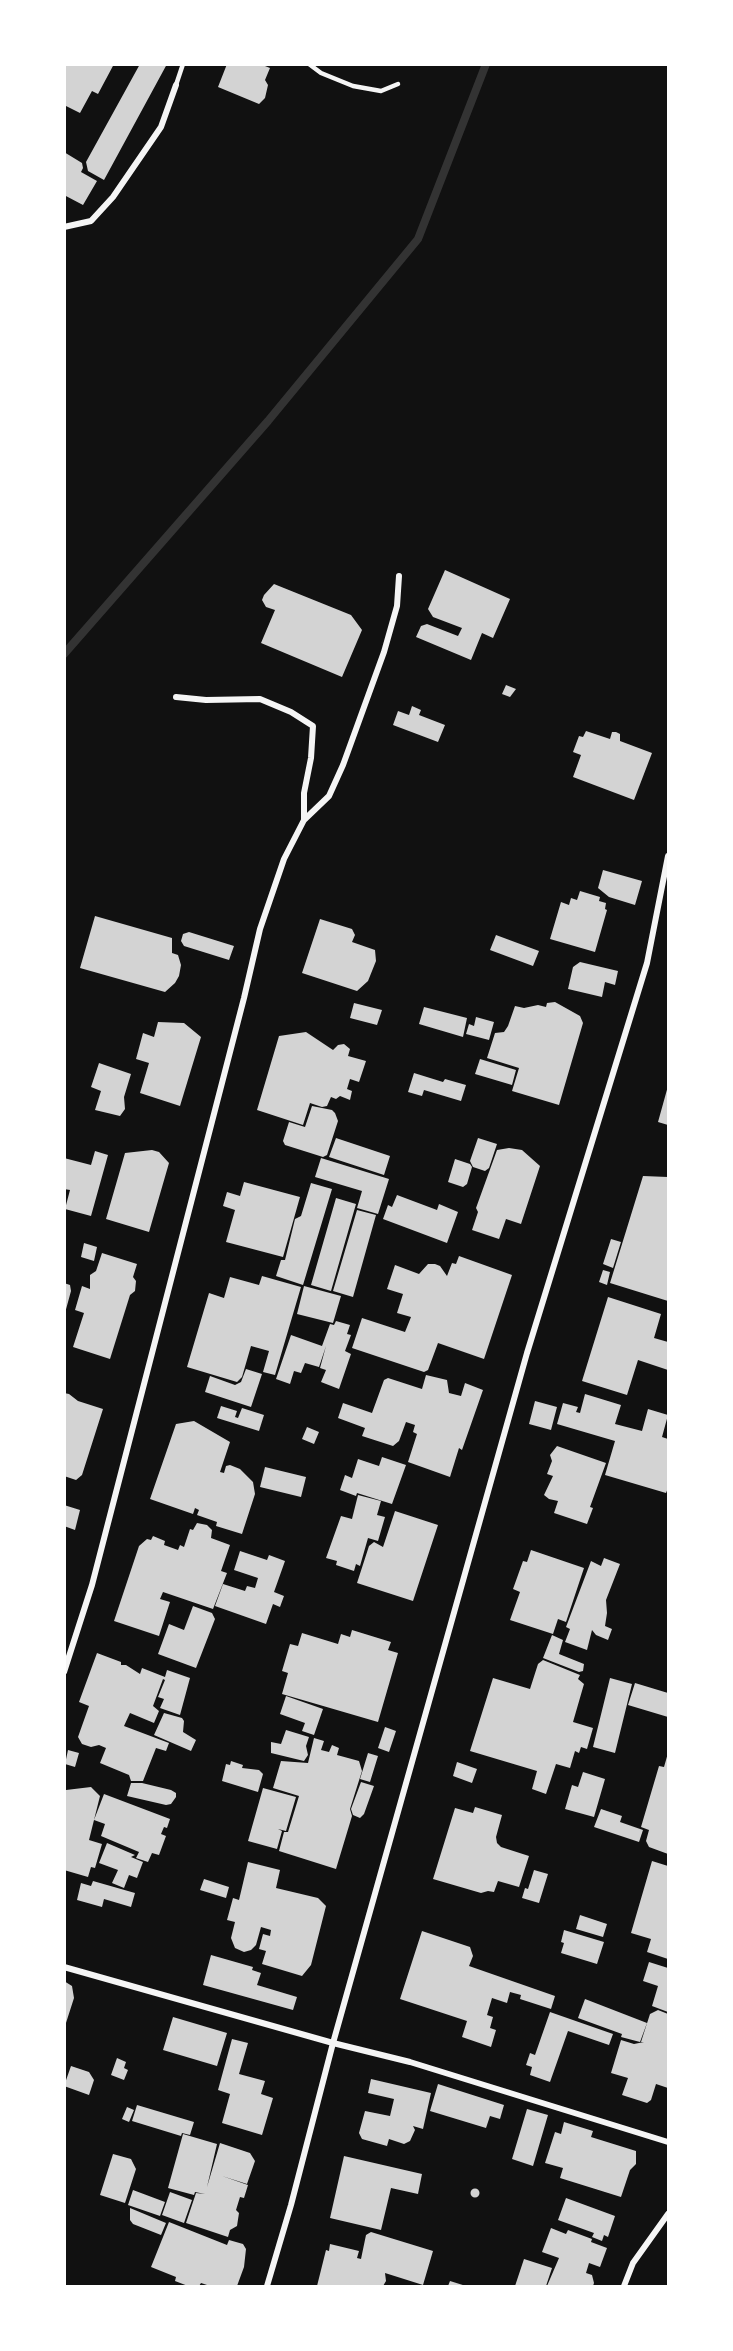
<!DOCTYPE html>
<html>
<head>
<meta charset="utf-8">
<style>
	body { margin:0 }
	#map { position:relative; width:733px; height:2351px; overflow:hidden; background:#111; font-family:"Nunito Sans",sans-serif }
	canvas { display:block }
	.frame { position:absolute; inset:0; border:66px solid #fff; pointer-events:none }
</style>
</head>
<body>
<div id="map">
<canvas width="733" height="2351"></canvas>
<div class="frame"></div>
</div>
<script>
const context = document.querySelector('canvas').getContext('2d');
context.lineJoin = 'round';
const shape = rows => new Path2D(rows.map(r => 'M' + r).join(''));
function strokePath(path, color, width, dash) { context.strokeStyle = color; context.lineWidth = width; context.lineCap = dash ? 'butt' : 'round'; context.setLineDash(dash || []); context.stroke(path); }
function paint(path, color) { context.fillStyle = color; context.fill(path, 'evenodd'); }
strokePath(shape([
	[64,654,268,421,418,239,486,64]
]), '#333', 8);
paint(shape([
	[64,64,114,64,98,94,92,91,80,113,64,105],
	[140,64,167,64,104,180,88,171,86,162],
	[227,64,260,64,270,68,265,80,268,85,265,98,259,104,218,87],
	[64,152,82,163,83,168,81,172,97,181,83,205,64,195],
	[445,570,510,599,493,638,482,633,471,660,416,637,421,626,427,624,458,636,462,628,433,617,428,609],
	[274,584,351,615,362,630,342,677,261,643,275,610,266,607,262,600,264,595],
	[506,685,516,689,510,697,502,694],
	[412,706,421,710,419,715,445,725,438,742,393,725,398,711,409,715],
	[586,731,610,739,612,732,616,732,620,734,620,741,652,753,634,800,573,777,581,755,573,752,579,736,583,737],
	[603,870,642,881,635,905,609,897,598,888],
	[580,891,600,897,599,901,606,903,605,909,607,910,595,952,550,939,561,902,569,905,571,898,577,900],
	[95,916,172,938,172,953,178,955,181,965,179,976,175,983,165,992,80,968],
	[320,919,352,929,355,935,352,942,375,950,376,961,368,981,357,991,302,973],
	[189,932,234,946,229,960,184,946,181,941,183,934],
	[496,935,539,951,533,966,490,950],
	[580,962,618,971,615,985,605,982,602,997,568,989,573,967],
	[555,1002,580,1016,583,1023,559,1105,512,1091,519,1068,487,1058,495,1033,504,1032,508,1026,515,1006,524,1008,538,1005,546,1007,547,1003],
	[354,1003,382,1010,377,1025,350,1018],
	[424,1007,467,1018,463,1037,419,1024],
	[476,1017,494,1022,489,1040,466,1034,469,1024,474,1026],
	[158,1022,184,1023,201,1037,180,1106,140,1093,149,1063,136,1059,143,1033,154,1037],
	[306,1032,333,1050,338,1045,344,1044,350,1049,348,1056,366,1061,359,1082,350,1079,347,1089,352,1091,350,1100,340,1096,336,1099,331,1097,327,1106,322,1107,310,1103,303,1125,257,1110,279,1036],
	[480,1059,516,1070,512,1085,475,1074],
	[99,1063,131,1074,124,1097,125,1109,120,1116,95,1110,101,1091,91,1087],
	[414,1073,443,1082,445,1079,466,1085,461,1101,424,1090,422,1096,408,1092],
	[668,1086,668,1125,658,1122],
	[312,1106,332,1110,335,1113,338,1121,327,1155,323,1157,285,1145,283,1141,289,1122,305,1127],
	[336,1138,390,1156,384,1175,329,1157],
	[478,1138,497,1144,489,1168,485,1171,473,1167,470,1161],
	[509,1148,522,1150,540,1166,521,1224,506,1219,499,1239,472,1230,478,1212,476,1208,497,1150],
	[152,1150,159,1152,169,1163,149,1232,106,1219,125,1153],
	[95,1151,108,1155,91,1216,65,1209,70,1190,64,1189,64,1158,91,1165],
	[321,1158,389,1179,378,1214,357,1208,362,1191,315,1177],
	[455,1159,470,1164,472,1167,467,1184,463,1187,448,1182],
	[643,1176,668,1177,668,1301,610,1283],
	[244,1182,300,1197,283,1257,226,1242,235,1210,223,1206,227,1192,240,1196],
	[311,1183,332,1189,303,1285,276,1276,281,1260,285,1260,295,1219,301,1216],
	[397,1195,437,1210,439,1204,458,1212,447,1243,383,1219,388,1205,392,1207],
	[336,1198,356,1204,331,1291,311,1285],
	[357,1210,376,1215,353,1297,333,1291],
	[611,1239,621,1242,613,1268,603,1264],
	[84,1243,97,1247,94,1261,81,1257],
	[102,1253,137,1264,133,1277,136,1281,135,1291,130,1295,110,1359,73,1347,84,1313,75,1310,82,1286,90,1289,90,1275,96,1271],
	[459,1256,512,1275,484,1359,438,1343,428,1370,424,1372,352,1348,362,1318,405,1332,411,1317,397,1313,403,1294,387,1289,395,1265,419,1274,428,1264,435,1264,440,1266,447,1276,452,1263,456,1264],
	[603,1270,610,1272,607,1285,599,1282],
	[262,1276,301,1287,275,1375,263,1372,269,1351,251,1346,242,1377,237,1382,187,1367,209,1293,224,1298,230,1277,259,1285],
	[64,1283,70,1285,71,1291,65,1313],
	[304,1286,341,1296,333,1323,297,1314],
	[608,1297,661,1314,654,1338,668,1342,668,1370,638,1360,627,1395,582,1381],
	[336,1321,350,1325,347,1334,351,1335,345,1351,351,1354,339,1389,321,1382,326,1370,320,1368,326,1346,319,1367,305,1363,301,1373,294,1371,290,1384,276,1379,291,1335,322,1346,330,1324,334,1325],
	[246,1369,262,1374,251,1407,205,1392,210,1376,235,1385,241,1382],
	[426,1375,447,1380,449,1393,461,1396,465,1383,483,1390,462,1450,459,1448,450,1477,408,1462,417,1434,413,1432,415,1425,406,1422,399,1441,393,1446,362,1436,365,1428,338,1418,343,1403,372,1413,384,1380,388,1378,422,1389],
	[64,1393,69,1394,78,1401,103,1409,82,1475,76,1480,64,1476],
	[585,1394,621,1405,615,1424,642,1431,648,1409,668,1415,662,1437,668,1439,668,1488,666,1493,605,1475,615,1441,557,1424,563,1403,578,1407,576,1412,580,1413],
	[535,1401,557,1407,551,1430,529,1424],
	[221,1406,237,1411,235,1417,238,1418,242,1408,264,1415,259,1431,217,1418],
	[194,1421,230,1442,220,1472,224,1473,226,1466,230,1465,240,1469,253,1482,255,1494,242,1534,216,1526,217,1522,197,1515,199,1510,195,1508,193,1514,150,1499,176,1424],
	[307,1427,319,1432,314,1444,302,1439],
	[557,1446,606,1463,590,1507,593,1508,587,1524,554,1513,558,1501,549,1499,544,1495,553,1476,547,1474,552,1461,550,1455],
	[382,1457,406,1465,392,1504,357,1493,356,1496,340,1490,345,1475,352,1478,358,1459,379,1466],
	[265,1467,306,1477,301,1497,260,1487],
	[358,1495,381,1501,377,1515,385,1517,378,1541,368,1538,360,1566,356,1564,354,1571,336,1565,337,1561,326,1558,341,1516,352,1519],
	[64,1505,80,1510,75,1530,64,1526],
	[395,1511,438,1525,413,1601,357,1583,369,1546,374,1542,383,1547],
	[197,1523,207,1525,212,1530,211,1538,230,1545,221,1571,227,1573,213,1609,163,1592,160,1599,170,1602,159,1636,114,1621,139,1546,147,1539,151,1540,153,1536,165,1541,164,1545,178,1550,180,1545,184,1547,190,1529,193,1530],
	[531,1550,584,1568,566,1622,558,1619,553,1634,510,1620,520,1592,513,1589,523,1561,527,1562],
	[240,1551,267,1560,269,1555,285,1561,274,1592,284,1596,280,1607,273,1604,266,1624,215,1606,223,1584,245,1591,247,1586,255,1588,258,1578,234,1570],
	[604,1558,620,1564,606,1600,607,1613,605,1626,612,1629,608,1640,596,1635,592,1630,587,1650,565,1642,570,1629,566,1627,591,1561,601,1566],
	[193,1606,212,1613,215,1619,196,1668,158,1654,169,1624,184,1630],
	[352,1630,391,1642,388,1650,398,1653,378,1722,282,1694,288,1673,282,1671,290,1644,298,1646,302,1633,338,1644,341,1634,350,1637],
	[552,1635,563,1640,559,1654,584,1664,583,1671,579,1672,543,1658],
	[97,1653,121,1662,121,1665,126,1665,140,1674,142,1668,165,1677,167,1670,190,1678,180,1715,160,1708,164,1699,158,1697,165,1680,163,1679,153,1706,159,1711,154,1723,130,1713,124,1726,169,1743,166,1751,156,1748,143,1781,131,1781,129,1775,100,1763,106,1748,99,1745,91,1747,82,1744,78,1737,89,1706,79,1702],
	[543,1660,580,1675,578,1679,584,1684,573,1722,593,1728,587,1749,581,1747,579,1753,575,1751,570,1768,556,1764,546,1794,532,1789,537,1771,470,1751,493,1678,530,1689,538,1664],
	[610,1678,632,1684,615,1753,593,1747],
	[635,1683,668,1693,668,1717,628,1705],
	[286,1696,323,1709,314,1735,302,1731,305,1723,280,1714],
	[164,1713,182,1718,184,1721,183,1732,196,1740,191,1751,154,1735],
	[385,1727,396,1731,389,1752,378,1748],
	[286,1730,309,1737,306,1746,308,1755,304,1761,271,1753,271,1742,281,1744],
	[314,1738,324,1741,321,1750,329,1752,332,1745,339,1748,337,1755,359,1761,362,1771,350,1809,352,1816,336,1869,279,1851,284,1832,288,1832,299,1796,273,1788,281,1761,308,1763],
	[68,1750,79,1753,75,1767,65,1764],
	[368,1753,378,1756,370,1782,360,1779],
	[668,1753,668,1854,649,1847,646,1841,649,1830,641,1827,659,1766,664,1767],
	[231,1761,243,1765,242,1768,259,1770,263,1774,258,1792,222,1781,226,1764,230,1765],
	[457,1762,477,1769,472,1783,453,1776],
	[583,1772,605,1779,594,1817,565,1809,572,1785,578,1787],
	[361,1782,374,1786,364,1814,360,1818,353,1815,351,1809],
	[131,1783,142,1783,171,1790,176,1793,176,1797,171,1804,166,1805,127,1796],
	[91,1787,100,1796,89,1840,102,1844,95,1868,91,1867,88,1877,64,1870,64,1795,66,1790],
	[263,1788,296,1797,286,1831,278,1829,282,1831,277,1849,248,1841],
	[104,1794,170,1819,167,1828,164,1827,161,1834,166,1836,159,1855,152,1853,148,1862,136,1858,139,1852,101,1836,105,1824,94,1820],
	[475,1807,502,1815,496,1837,497,1843,501,1847,529,1856,519,1887,498,1881,494,1892,488,1891,481,1893,433,1879,455,1808,473,1813],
	[601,1809,622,1816,620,1822,643,1830,639,1842,594,1827],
	[107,1843,135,1855,131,1857,143,1862,137,1878,129,1875,124,1888,112,1883,118,1870,99,1863],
	[652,1861,668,1866,668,1959,647,1952,651,1939,631,1933],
	[248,1862,280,1870,276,1888,318,1898,326,1906,311,1965,302,1976,262,1964,266,1951,259,1949,263,1934,270,1936,271,1930,261,1927,256,1945,251,1950,244,1952,235,1948,231,1938,235,1922,227,1920,233,1898,239,1900],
	[534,1870,548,1874,539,1903,522,1898,525,1888,528,1889],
	[204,1879,229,1887,226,1898,200,1890],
	[93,1881,135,1893,131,1907,104,1899,102,1907,77,1900,81,1883,91,1886],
	[580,1915,607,1924,603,1937,576,1929],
	[564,1930,604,1942,597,1964,561,1953,564,1943,561,1942],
	[422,1931,470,1947,473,1956,469,1966,555,1996,551,2009,520,1999,521,1995,510,1992,507,2003,492,1998,487,2015,493,2017,490,2028,496,2030,491,2047,462,2037,467,2021,400,1999],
	[211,1955,253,1967,252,1970,261,1973,257,1985,297,1997,293,2010,203,1985],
	[649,1962,668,1968,668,2012,652,2006,658,1986,643,1981],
	[64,1981,72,1986,74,1998,65,2026],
	[585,1999,647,2023,640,2042,621,2037,622,2034,578,2018],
	[658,2010,668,2014,668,2088,656,2084,651,2100,647,2103,622,2095,628,2078,611,2073,621,2040,634,2044,644,2042,641,2042,650,2014],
	[550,2012,613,2034,609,2045,568,2031,550,2082,530,2075,532,2067,526,2065,530,2053,535,2055],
	[173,2017,227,2033,217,2066,163,2050],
	[232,2039,248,2043,239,2074,265,2081,261,2094,273,2098,262,2135,222,2123,230,2094,218,2090],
	[117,2058,126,2062,124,2068,128,2070,124,2080,111,2075],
	[71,2066,89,2072,94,2080,89,2095,64,2086],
	[371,2079,431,2093,423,2129,413,2126,415,2130,410,2141,404,2144,389,2139,387,2146,362,2139,359,2133,365,2111,390,2116,394,2099,368,2093],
	[438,2084,504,2105,500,2119,490,2116,486,2128,430,2111],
	[137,2105,194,2122,190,2135,182,2133,181,2136,132,2121],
	[127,2107,134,2110,129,2122,122,2119],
	[527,2109,548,2115,533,2166,512,2159],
	[564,2122,593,2131,591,2137,636,2151,636,2164,630,2170,621,2197,560,2178,563,2168,545,2163,555,2132,561,2134],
	[183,2134,217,2144,207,2187,220,2143,250,2153,255,2161,247,2184,222,2176,248,2185,244,2198,240,2197,236,2210,239,2213,237,2226,230,2230,228,2237,186,2223,196,2193,205,2194,195,2192,194,2195,168,2188],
	[113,2154,131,2159,136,2169,125,2203,100,2195],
	[344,2156,422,2174,418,2194,391,2188,381,2230,330,2218],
	'470.5 2193a4.5 4.5 0 1 1 9 0a4.5 4.5 0 1 1-9 0Z',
	[133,2190,165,2202,160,2216,128,2205],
	[170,2192,192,2200,184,2223,162,2215],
	[566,2198,615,2216,608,2237,604,2235,602,2241,592,2237,594,2233,558,2220],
	[130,2208,166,2223,161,2235,133,2224,130,2220],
	[169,2222,227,2245,229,2240,243,2244,246,2249,244,2267,237,2286,210,2286,201,2283,199,2286,188,2286,175,2281,176,2277,151,2267],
	[551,2228,566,2234,568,2230,592,2239,591,2242,607,2248,600,2267,589,2263,586,2273,592,2275,594,2283,593,2286,547,2286,559,2258,542,2252],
	[371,2232,433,2251,423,2285,385,2273,386,2281,383,2286,317,2286,326,2250,329,2251,330,2244,359,2251,357,2258,361,2259,366,2235],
	[524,2259,552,2268,546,2286,515,2286],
	[450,2281,466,2286,448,2286]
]), '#d3d3d3');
strokePath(shape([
	[309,64,321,73,353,86,381,91,398,84],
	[176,85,183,64]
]), '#f5f5f5', 4.5);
strokePath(shape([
	[64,227,91,221,113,197,161,127,176,85],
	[176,697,206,700,260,699,291,712,313,726,311,758,304,793,304,820],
	[64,1672,92,1585,244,998,260,929,284,859,304,820,329,796,343,765,384,652,397,606,399,576],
	[64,1967,333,2043,410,2062,668,2142],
	[267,2286,291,2205,333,2043,527,1353,647,963,668,856],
	[624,2286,633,2263,668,2214]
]), '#f5f5f5', 6);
</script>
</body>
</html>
